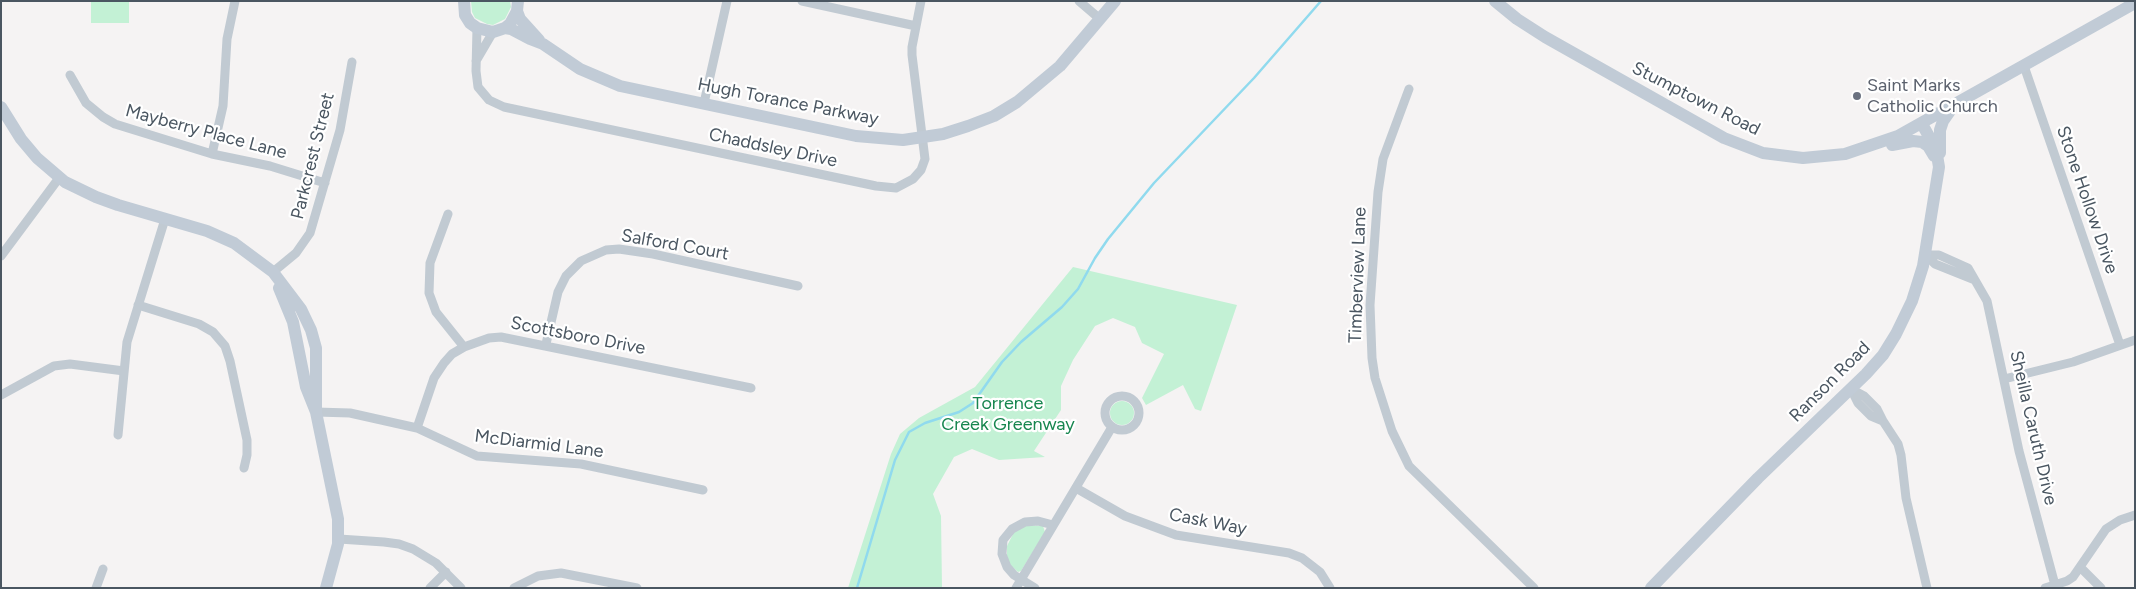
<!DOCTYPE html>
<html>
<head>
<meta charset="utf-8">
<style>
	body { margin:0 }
	#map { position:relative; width:2136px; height:589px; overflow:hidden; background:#f5f3f3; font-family:Figtree,sans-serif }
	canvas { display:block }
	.frame { position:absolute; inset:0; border:2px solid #4a5661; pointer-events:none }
</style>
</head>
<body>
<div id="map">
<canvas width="2136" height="589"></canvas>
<div class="frame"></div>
</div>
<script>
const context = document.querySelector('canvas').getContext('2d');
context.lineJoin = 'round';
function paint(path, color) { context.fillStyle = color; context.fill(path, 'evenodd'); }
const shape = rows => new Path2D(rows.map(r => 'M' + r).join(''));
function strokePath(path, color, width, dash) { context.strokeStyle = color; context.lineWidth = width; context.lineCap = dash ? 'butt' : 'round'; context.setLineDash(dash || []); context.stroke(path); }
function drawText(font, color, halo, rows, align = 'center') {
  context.font = font + ' Figtree,sans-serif'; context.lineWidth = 4.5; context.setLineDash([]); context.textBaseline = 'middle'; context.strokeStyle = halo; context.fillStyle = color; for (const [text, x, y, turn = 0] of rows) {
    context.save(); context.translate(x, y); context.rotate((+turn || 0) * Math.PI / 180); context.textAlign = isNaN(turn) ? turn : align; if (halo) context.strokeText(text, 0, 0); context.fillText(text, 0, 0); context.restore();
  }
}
paint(shape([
	[471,1,510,1,511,7,505,19,493,25,487,24,475,18,472,12],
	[91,2,129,2,129,23,91,23],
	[1073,267,1237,305,1201,411,1195,409,1183,385,1146,405,1142,398,1164,354,1142,343,1135,327,1113,318,1095,326,1073,360,1061,386,1061,410,1034,451,1045,457,999,460,972,449,954,457,933,494,941,516,942,588,848,588,891,454,900,434,919,418,975,387],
	'1110 413a12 12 0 1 1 24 0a12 12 0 1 1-24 0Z',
	[1025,525,1043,526,1045,532,1021,571,1018,572,1009,564,1007,556,1007,546,1014,532]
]), '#c3f1d5');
strokePath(shape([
	[857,588,895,460,909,432,925,423,959,412,973,403,1002,362,1021,342,1062,307,1078,289,1095,258,1108,239,1154,183,1254,78,1321,1]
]), '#90daee', 2.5);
strokePath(shape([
	[802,1,916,26],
	[1079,1,1100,19],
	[477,28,476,71,478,87,489,100,504,107,876,186,896,188,913,179,921,170,925,159,912,55,912,47,921,1],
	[476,61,493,32],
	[2024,66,2120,345],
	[70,75,86,103,103,117,115,124,212,154,270,166,325,183],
	[1409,89,1383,159,1378,192,1370,305,1372,358,1375,378,1392,431,1409,466,1534,588],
	[704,103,727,1],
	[212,154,223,106,227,39,235,1],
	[448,214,430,263,429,293,436,312,464,347],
	[1926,255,1939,255,1968,268,1987,301,2019,451,2055,585],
	[1926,255,1935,264,1975,280],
	[1,256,59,178],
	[273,272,296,253,310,233,340,130,352,62],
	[138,305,199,324,213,332,225,346,230,361,247,440,247,455,244,468],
	[546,344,558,292,566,276,581,261,606,250,619,249,653,254,798,286],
	[2004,379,2073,362,2135,340],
	[1851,389,1864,396,1877,409,1883,421,1898,444,1901,455,1906,498,1927,588],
	[1851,389,1858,403,1871,416,1883,421],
	[1,395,54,366,70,364,124,371],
	'1105 413a17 17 0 1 1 34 0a17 17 0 1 1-34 0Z',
	[316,412,350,413,417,428,477,456,581,464,703,490],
	[417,428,434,378,444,363,452,354,464,347,489,338,501,337,751,388],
	[118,435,127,342,165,219],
	[1076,488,1125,516,1176,535,1289,553,1302,558,1320,572,1330,588],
	[339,539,384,542,399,544,413,549,436,563,461,588],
	[2081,568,2101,588],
	[96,588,103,569],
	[430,588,446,572],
	[514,588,538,576,561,573,637,588],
	[1016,588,1112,427],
	[1035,588,1014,575,1007,567,1002,554,1003,540,1012,529,1025,522,1038,521,1053,525],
	[2045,588,2067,581,2073,577,2106,529,2120,520,2135,515]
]), '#c1cad2', 9);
strokePath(shape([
	[464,1,465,15,470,23,477,28,493,32,505,28,510,24,517,11,518,1],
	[1495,1,1517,19,1545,37,1724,138,1763,153,1803,158,1845,154,1898,136,2135,3],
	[517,11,520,19,539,40],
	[505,28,511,29,530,39,543,44,580,69,620,86,856,136,903,140,943,134,968,126,994,116,1017,102,1060,66,1115,1],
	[1,107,21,139,37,158,65,182,96,197,118,205,207,231,234,243,273,272,301,309,311,330,316,348,316,412],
	[1892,145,1913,141,1922,142,1928,146,1934,156],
	[1940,153,1940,130,1943,121,1952,108],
	[279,288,293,322,306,387,316,412,338,519,338,544,326,588],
	[1651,588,1758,478,1866,374,1883,355,1896,334,1912,301,1923,266,1939,167,1936,149,1922,124]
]), '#c1cbd6', 12);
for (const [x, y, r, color] of [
	[1857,96,5,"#6b7280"]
]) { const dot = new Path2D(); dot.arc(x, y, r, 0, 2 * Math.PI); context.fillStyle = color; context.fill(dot); strokePath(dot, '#fff', 2); }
drawText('18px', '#5b616d', '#fff', [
	["Saint Marks",1867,86],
	["Catholic Church",1867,107]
], 'left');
drawText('18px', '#4a5661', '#fff', [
	["Stumptown Road",1696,99,27],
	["Hugh Torance Parkway",788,102,11],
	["Mayberry Place Lane",206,132,15],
	["Chaddsley Drive",773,148,12],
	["Parkcrest Street",313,156,-76],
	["Stone Hollow Drive",2087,200,71],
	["Salford Court",675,245,10],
	["Timberview Lane",1358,275,-88],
	["Scottsboro Drive",578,336,11],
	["Ranson Road",1830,382,-45],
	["Sheilla Caruth Drive",2033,428,77],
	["McDiarmid Lane",539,444,7],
	["Cask Way",1208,522,11]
]);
drawText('18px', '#17864f', '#fff', [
	["Torrence",1008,404],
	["Creek Greenway",1008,425]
]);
</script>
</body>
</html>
